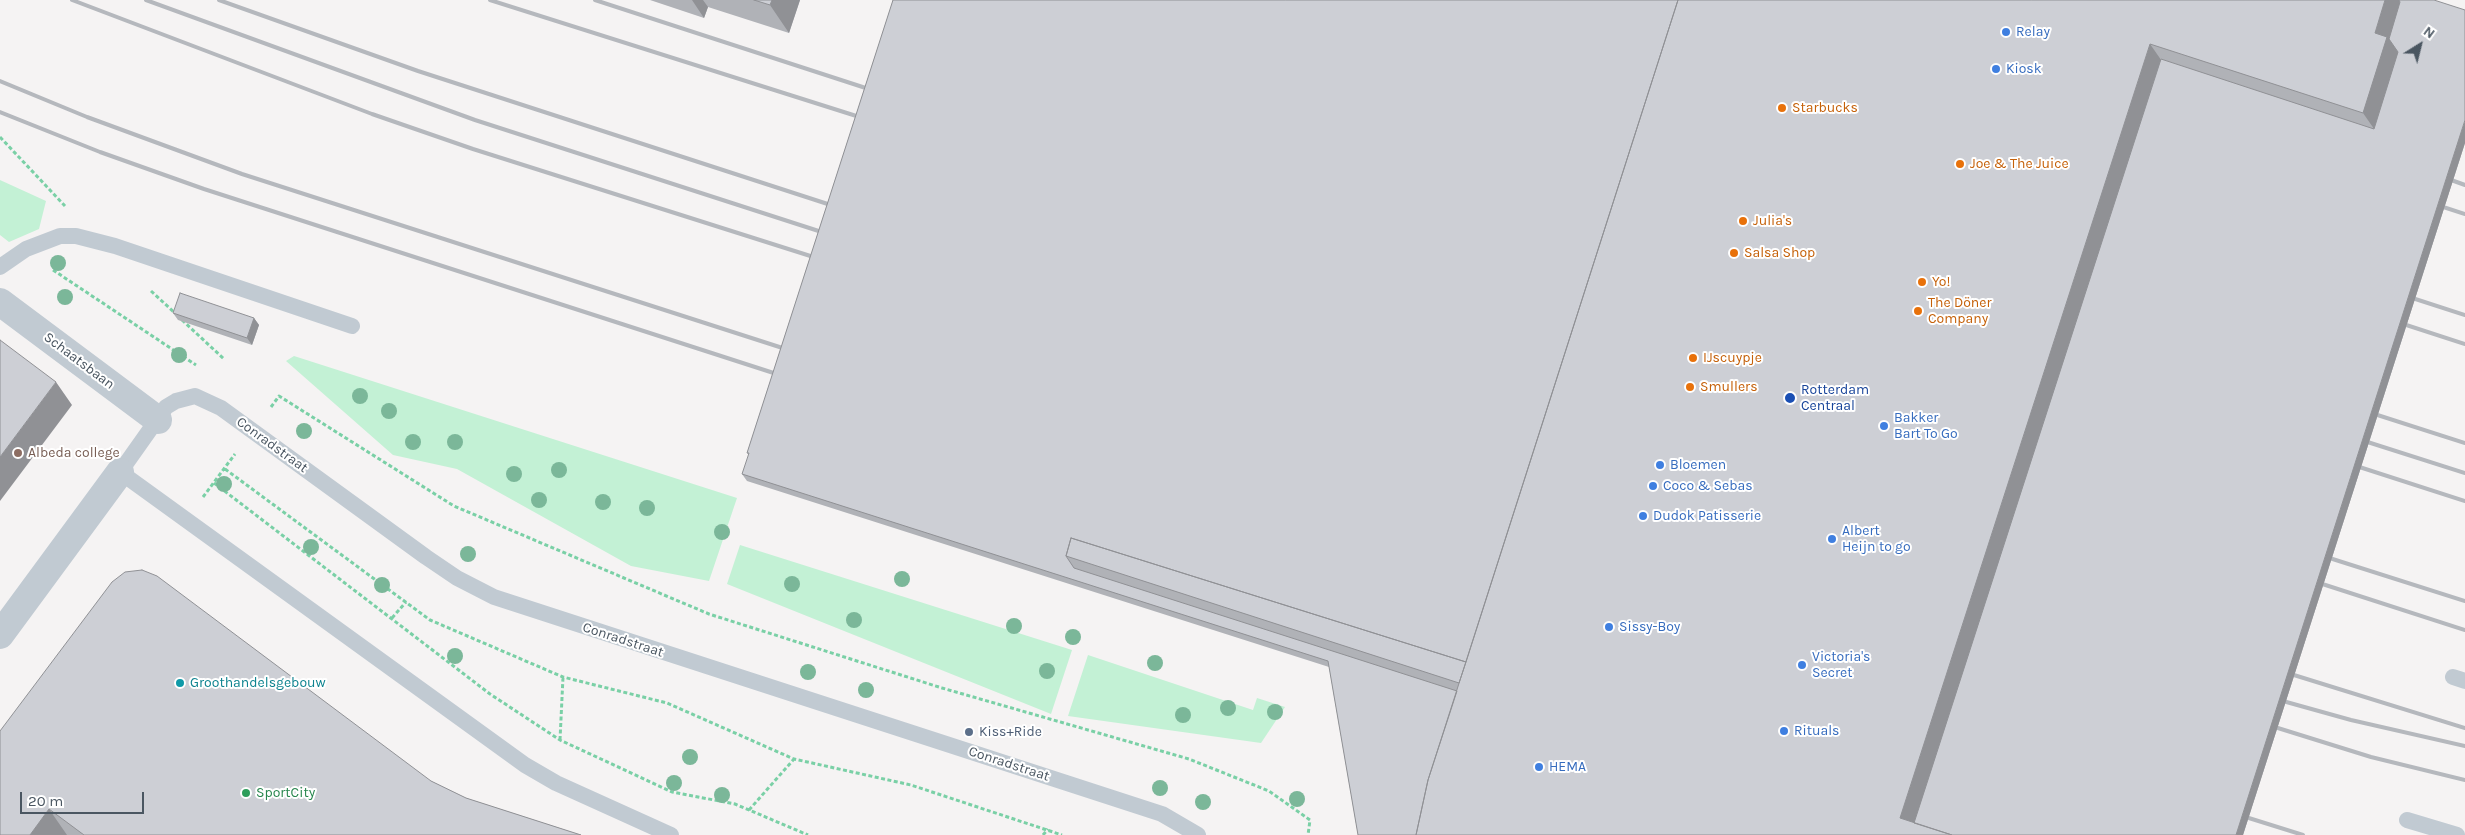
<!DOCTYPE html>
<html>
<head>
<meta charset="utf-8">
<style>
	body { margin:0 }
	#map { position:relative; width:2465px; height:835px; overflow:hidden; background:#f5f3f3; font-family:Karla,sans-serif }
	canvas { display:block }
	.north { position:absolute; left:2395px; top:20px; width:50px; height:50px; -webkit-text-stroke:4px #fff; paint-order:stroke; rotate:36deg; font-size:14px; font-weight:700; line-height:20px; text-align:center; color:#4a5661 }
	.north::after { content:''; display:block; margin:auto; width:18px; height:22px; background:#4a5661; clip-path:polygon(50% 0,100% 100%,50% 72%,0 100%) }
	.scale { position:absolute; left:20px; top:792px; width:124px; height:22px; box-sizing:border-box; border:2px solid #4a5661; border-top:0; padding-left:6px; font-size:15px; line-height:18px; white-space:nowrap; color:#4a5661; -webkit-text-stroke:4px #fff; paint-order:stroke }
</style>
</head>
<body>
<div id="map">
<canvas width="2465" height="835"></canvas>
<div class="north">N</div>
<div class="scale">20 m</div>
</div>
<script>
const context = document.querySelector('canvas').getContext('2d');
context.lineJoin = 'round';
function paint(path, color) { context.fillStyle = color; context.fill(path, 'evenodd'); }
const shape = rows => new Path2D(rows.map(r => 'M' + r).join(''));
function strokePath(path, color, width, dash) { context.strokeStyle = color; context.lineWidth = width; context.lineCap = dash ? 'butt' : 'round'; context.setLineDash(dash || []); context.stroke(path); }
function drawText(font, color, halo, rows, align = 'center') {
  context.font = font + ' Karla,sans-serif'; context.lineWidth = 4; context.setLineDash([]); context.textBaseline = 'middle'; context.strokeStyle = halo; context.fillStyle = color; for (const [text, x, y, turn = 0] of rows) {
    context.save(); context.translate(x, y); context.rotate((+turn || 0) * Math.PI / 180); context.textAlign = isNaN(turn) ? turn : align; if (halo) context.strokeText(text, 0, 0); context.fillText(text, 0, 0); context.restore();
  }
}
paint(shape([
	[0,180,46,201,39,229,9,242,0,235],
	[294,356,737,498,709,581,631,566,457,469,393,455,286,361],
	[740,545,1072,650,1051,714,727,584],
	[1088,655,1253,710,1257,698,1285,707,1261,743,1068,716]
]), '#c3f1d5');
strokePath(shape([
	[0,137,65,206],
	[53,270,196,365],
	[151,291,176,314],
	[182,320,224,359],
	[271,407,279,396,454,506,709,614,942,688,1189,759,1269,791,1310,820,1308,835],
	[225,469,430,620,563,677,667,703,794,759,911,785,1062,835],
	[214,483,490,694,560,740,672,792,735,804,808,835],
	[203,497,235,454],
	[392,618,406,602],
	[560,740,563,677],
	[749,810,794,759],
	[1043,835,1048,829]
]), '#7ad0a6', 3, [4, 2.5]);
strokePath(shape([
	[0,267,26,249,60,236,76,236,115,246,352,326],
	[2453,677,2465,681],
	[2407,820,2457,835],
	[671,835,556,783,525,765,120,472,166,407,176,401,195,396,221,408,426,557,457,578,494,597,1162,814,1198,835]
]), '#c1cad2', 16);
strokePath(shape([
	[0,302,158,420],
	[0,635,120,472]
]), '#c1cad2', 28);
strokePath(shape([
	[72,0,372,114,473,149,823,260],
	[146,0,475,120,831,235],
	[219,0,418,71,840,208],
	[490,0,869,120],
	[595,0,878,92],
	[0,81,87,117,242,174,795,352],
	[0,112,100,152,204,189,786,377],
	[2440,176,2465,185],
	[2431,203,2465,214],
	[2403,295,2465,315],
	[2394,321,2465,344],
	[2365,411,2465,443],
	[2355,438,2465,473],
	[2347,463,2465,501],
	[2320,555,2465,601],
	[2310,580,2465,630],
	[2281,671,2465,728],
	[2272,698,2351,720,2465,746],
	[2265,724,2371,757,2465,780],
	[2236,814,2303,835]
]), '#b5b8bd', 4);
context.fillStyle = '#7bb799';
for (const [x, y] of [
	[58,263],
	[65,297],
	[179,355],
	[360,396],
	[389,411],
	[304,431],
	[413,442],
	[455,442],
	[559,470],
	[514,474],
	[224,484],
	[539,500],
	[603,502],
	[647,508],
	[722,532],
	[311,547],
	[468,554],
	[902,579],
	[792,584],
	[382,585],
	[854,620],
	[1014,626],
	[1073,637],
	[455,656],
	[1155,663],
	[1047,671],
	[808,672],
	[866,690],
	[1228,708],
	[1275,712],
	[1183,715],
	[690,757],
	[674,783],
	[1160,788],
	[722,795],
	[1297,799],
	[1203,802]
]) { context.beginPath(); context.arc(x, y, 8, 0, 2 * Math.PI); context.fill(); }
paint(shape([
	[650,0,800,0,789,33,708,7,704,18],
	[893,0,2434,0,2465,143,2243,835,1358,835,1329,667,747,481,742,474,749,455,747,453],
	[173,313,254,318,259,325,252,345,178,320],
	[0,731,431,781,466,798,581,835,0,835]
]), '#b0b2b7');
paint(shape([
	[692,0,703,0,708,7,704,18],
	[772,0,800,0,789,33,770,5],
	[2385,0,2399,0,2406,9,2403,60,2379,136,2363,113,2375,33],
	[2150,44,2166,67,1918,835,1900,818],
	[2465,120,2465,143,2243,835,2236,835],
	[254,318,259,325,252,345,247,338],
	[56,382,72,405,0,501,0,457],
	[49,809,67,835,30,835]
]), '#909195');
const building = shape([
	[754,0,772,0,770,5,754,0],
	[893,0,1678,0,1466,662,1071,538,1066,556,1074,568,1457,691,1428,780,1416,835,1358,835,1328,661,742,474,749,453,747,453,893,0],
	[1678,0,2385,0,2375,33,2387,37,2363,113,2150,44,1900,818,1952,835,1416,835,1428,780,1678,0],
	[2399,0,2434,0,2465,10,2465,120,2236,835,1952,835,1914,823,2161,59,2374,129,2398,52,2389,39,2400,2,2399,0],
	[180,293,254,318,247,338,173,313,180,293],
	[0,340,56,382,0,457,0,340],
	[1071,538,1466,662,1459,683,1066,556,1071,538],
	[142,570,157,576,431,781,466,798,581,835,84,835,49,809,30,835,0,835,0,731,112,582,125,572,142,570]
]);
paint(building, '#cdcfd5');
strokePath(building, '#909195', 1);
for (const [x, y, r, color] of [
	[2006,32,5,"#3f7fe0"],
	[1996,69,5,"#3f7fe0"],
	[1782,108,5,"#e8710a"],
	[1960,164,5,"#e8710a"],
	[1743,221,5,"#e8710a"],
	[1734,253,5,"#e8710a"],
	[1922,282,5,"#e8710a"],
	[1918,311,5,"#e8710a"],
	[1693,358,5,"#e8710a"],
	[1690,387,5,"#e8710a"],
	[1790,398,6,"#1a4fb4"],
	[1884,426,5,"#3f7fe0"],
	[18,453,5,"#8d6e63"],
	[1660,465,5,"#3f7fe0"],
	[1653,486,5,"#3f7fe0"],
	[1643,516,5,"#3f7fe0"],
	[1832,539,5,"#3f7fe0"],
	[1609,627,5,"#3f7fe0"],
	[1802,665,5,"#3f7fe0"],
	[180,683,5,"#0f9aa8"],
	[1784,731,5,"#3f7fe0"],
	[969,732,5,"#5c6f8a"],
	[1539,767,5,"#3f7fe0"],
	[246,793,5,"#2e9e5b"]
]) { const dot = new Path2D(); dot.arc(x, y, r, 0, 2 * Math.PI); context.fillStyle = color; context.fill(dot); strokePath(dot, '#fff', 2); }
drawText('14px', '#366cbe', '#fff', [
	["Relay",2016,32],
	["Kiosk",2006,69],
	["Bakker",1894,418],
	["Bart To Go",1894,434],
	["Bloemen",1670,465],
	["Coco & Sebas",1663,486],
	["Dudok Patisserie",1653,516],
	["Albert",1842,531],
	["Heijn to go",1842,547],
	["Sissy-Boy",1619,627],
	["Victoria's",1812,657],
	["Secret",1812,673],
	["Rituals",1794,731],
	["HEMA",1549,767]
], 'left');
drawText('14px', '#c56008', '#fff', [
	["Starbucks",1792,108],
	["Joe & The Juice",1970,164],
	["Julia's",1753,221],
	["Salsa Shop",1744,253],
	["Yo!",1932,282],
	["The Döner",1928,303],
	["Company",1928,319],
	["IJscuypje",1703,358],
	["Smullers",1700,387]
], 'left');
drawText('14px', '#4a5661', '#fff', [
	["Schaatsbaan",79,361,37],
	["Conradstraat",272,445,36],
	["Conradstraat",623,640,18],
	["Conradstraat",1009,764,18]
]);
drawText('14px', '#164399', '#fff', [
	["Rotterdam",1801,390],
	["Centraal",1801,406]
], 'left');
drawText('14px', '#785e54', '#fff', [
	["Albeda college",28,453]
], 'left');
drawText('14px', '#0d838f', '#fff', [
	["Groothandelsgebouw",190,683]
], 'left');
drawText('14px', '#4e5e75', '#fff', [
	["Kiss+Ride",979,732]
], 'left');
drawText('14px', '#27864d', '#fff', [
	["SportCity",256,793]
], 'left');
</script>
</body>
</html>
